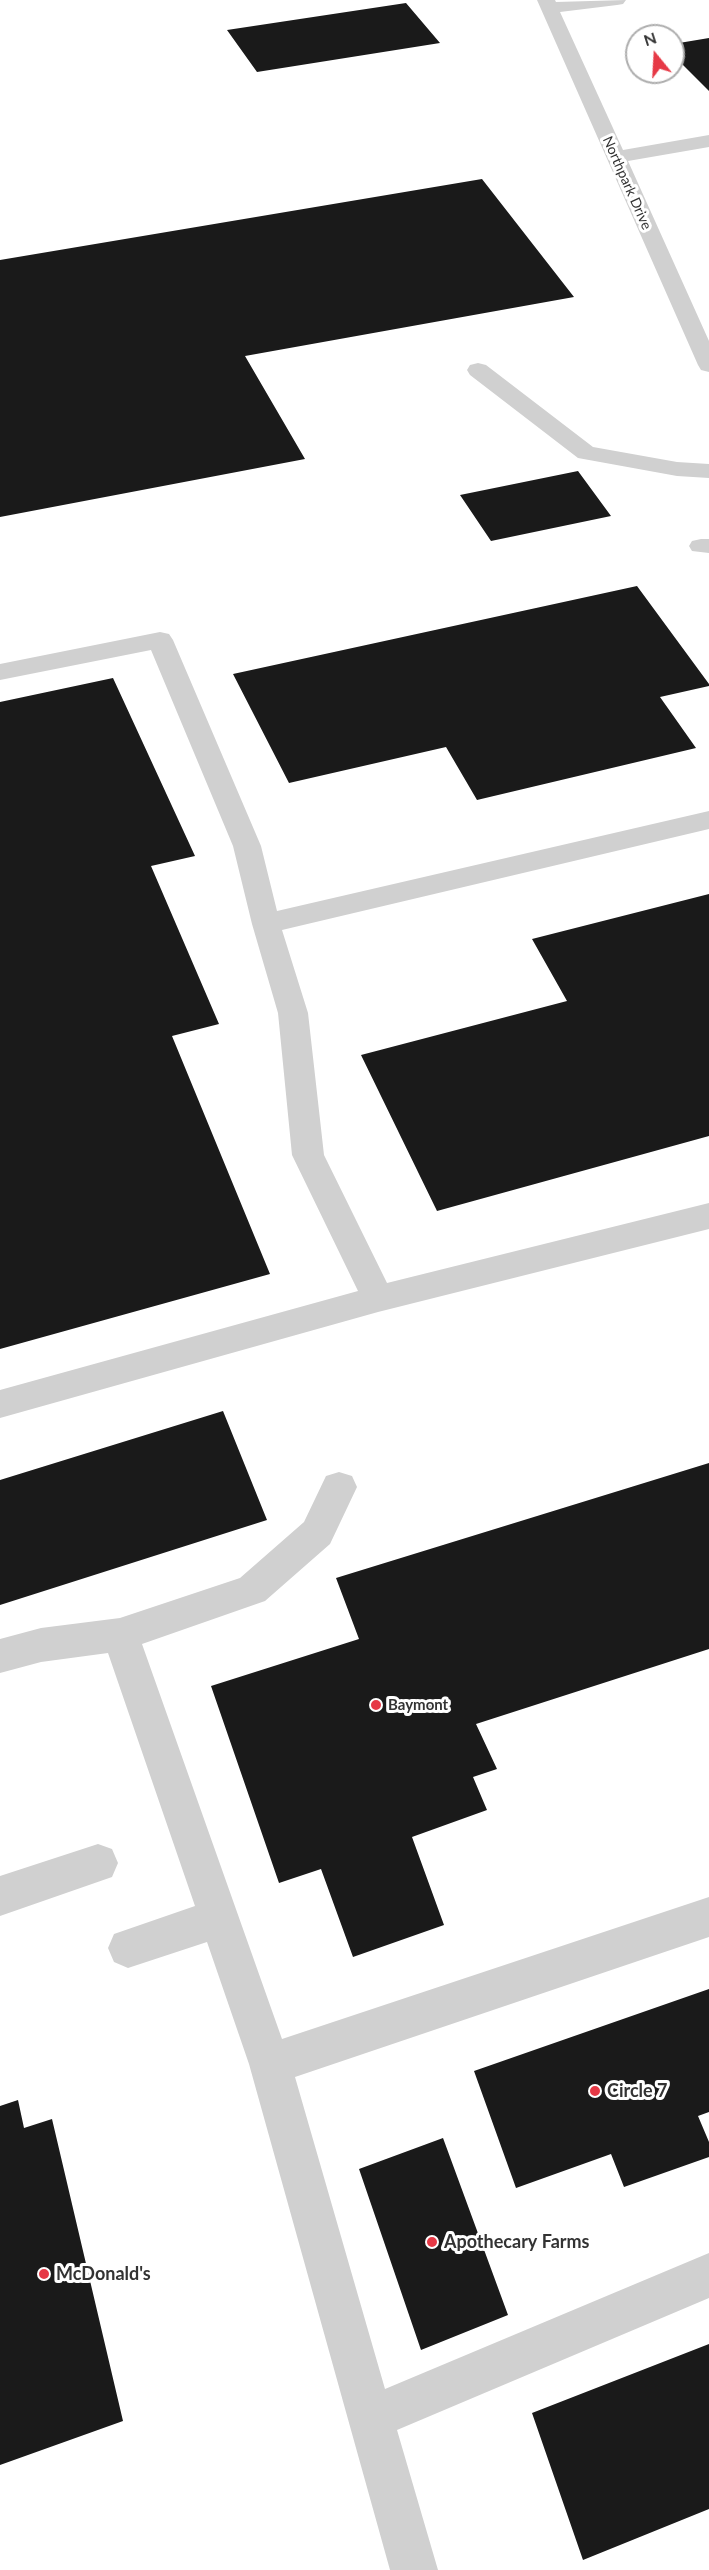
<!DOCTYPE html>
<html>
<head>
<meta charset="utf-8">
<style>
	body { margin:0 }
	#map { position:relative; width:709px; height:2570px; overflow:hidden; background:#fff; font-family:Lato,sans-serif }
	canvas { display:block }
	.north { position:absolute; left:625px; top:24px; width:60px; height:60px; box-sizing:border-box; background:#fff; border:2px solid #adadad; border-radius:50%; rotate:342deg; font-size:16px; font-weight:700; line-height:24px; text-align:center; color:#333 }
	.north::after { content:''; display:block; margin:auto; width:21px; height:27px; background:#e63946; clip-path:polygon(50% 0,100% 100%,50% 72%,0 100%) }
</style>
</head>
<body>
<div id="map">
<canvas width="709" height="2570"></canvas>
<div class="north">N</div>
</div>
<script>
const context = document.querySelector('canvas').getContext('2d');
context.lineJoin = 'round';
function paint(path, color) { context.fillStyle = color; context.fill(path, 'evenodd'); }
const shape = rows => new Path2D(rows.map(r => 'M' + r).join(''));
function strokePath(path, color, width, dash) { context.strokeStyle = color; context.lineWidth = width; context.lineCap = dash ? 'butt' : 'round'; context.setLineDash(dash || []); context.stroke(path); }
function drawText(font, color, halo, rows, align = 'center') {
  context.font = font + ' Lato,sans-serif'; context.lineWidth = 6; context.setLineDash([]); context.textBaseline = 'middle'; context.strokeStyle = halo; context.fillStyle = color; for (const [text, x, y, turn = 0] of rows) {
    context.save(); context.translate(x, y); context.rotate((+turn || 0) * Math.PI / 180); context.textAlign = isNaN(turn) ? turn : align; if (halo) context.strokeText(text, 0, 0); context.fillText(text, 0, 0); context.restore();
  }
}
paint(shape([
	[406,3,440,43,257,72,227,30],
	[709,38,709,91,673,55,673,44],
	[482,179,574,297,245,356,305,459,0,517,0,260],
	[578,471,611,516,491,541,460,495],
	[637,586,709,684,709,686,660,697,696,748,477,800,446,747,289,783,233,674],
	[113,678,195,856,151,866,219,1024,172,1036,270,1274,0,1349,0,702],
	[709,894,709,1136,437,1211,361,1055,567,1001,532,939],
	[223,1411,267,1520,0,1605,0,1480],
	[709,1463,709,1649,476,1724,497,1769,473,1777,487,1810,412,1837,444,1925,353,1957,321,1869,279,1883,211,1686,359,1639,336,1578],
	[709,1989,709,2112,698,2116,709,2142,709,2157,624,2187,611,2154,516,2188,474,2071],
	[18,2100,24,2128,52,2119,123,2421,0,2465,0,2106],
	[443,2138,508,2315,421,2350,359,2169],
	[709,2344,709,2509,583,2560,532,2413]
]), '#1a1a1a');
paint(shape([
	[537,0,555,0,556,2,626,0,623,4,617,5,560,12,623,150,709,135,709,147,628,161,709,341,709,372,701,370,698,365,537,0],
	[478,363,486,365,593,447,677,462,709,464,709,478,677,476,578,458,470,375,467,370,470,365,478,363],
	[701,539,709,539,709,553,692,551,689,546,692,541,701,539],
	[160,632,169,634,173,640,261,846,277,911,709,811,709,829,282,930,308,1013,324,1155,387,1283,709,1203,709,1229,378,1312,0,1418,0,1390,358,1291,292,1155,278,1013,252,924,233,846,151,650,0,680,0,664,160,632],
	[339,1472,352,1476,357,1487,330,1544,265,1601,142,1644,282,2039,709,1897,709,1937,295,2077,385,2389,709,2253,709,2298,397,2430,438,2570,390,2570,249,2064,207,1942,128,1968,114,1962,108,1948,114,1934,195,1906,108,1653,41,1662,0,1673,0,1639,41,1628,120,1618,240,1578,304,1522,326,1476,339,1472],
	[98,1844,112,1849,118,1863,112,1877,0,1916,0,1876,98,1844]
]), '#d0d0d0');
for (const [x, y, r, color] of [
	[376,1705,6,"#e63946"],
	[595,2091,6,"#e63946"],
	[432,2242,6,"#e63946"],
	[44,2274,6,"#e63946"]
]) { const dot = new Path2D(); dot.arc(x, y, r, 0, 2 * Math.PI); context.fillStyle = color; context.fill(dot); strokePath(dot, '#fff', 2); }
drawText('14px', '#333', '#fff', [
	["Northpark Drive",627,183,66]
]);
drawText('bold 15px', '#333', '#fff', [
	["Baymont",388,1705]
], 'left');
drawText('bold 18px', '#333', '#fff', [
	["Circle 7",607,2091],
	["Apothecary Farms",444,2242],
	["McDonald's",56,2274]
], 'left');
</script>
</body>
</html>
